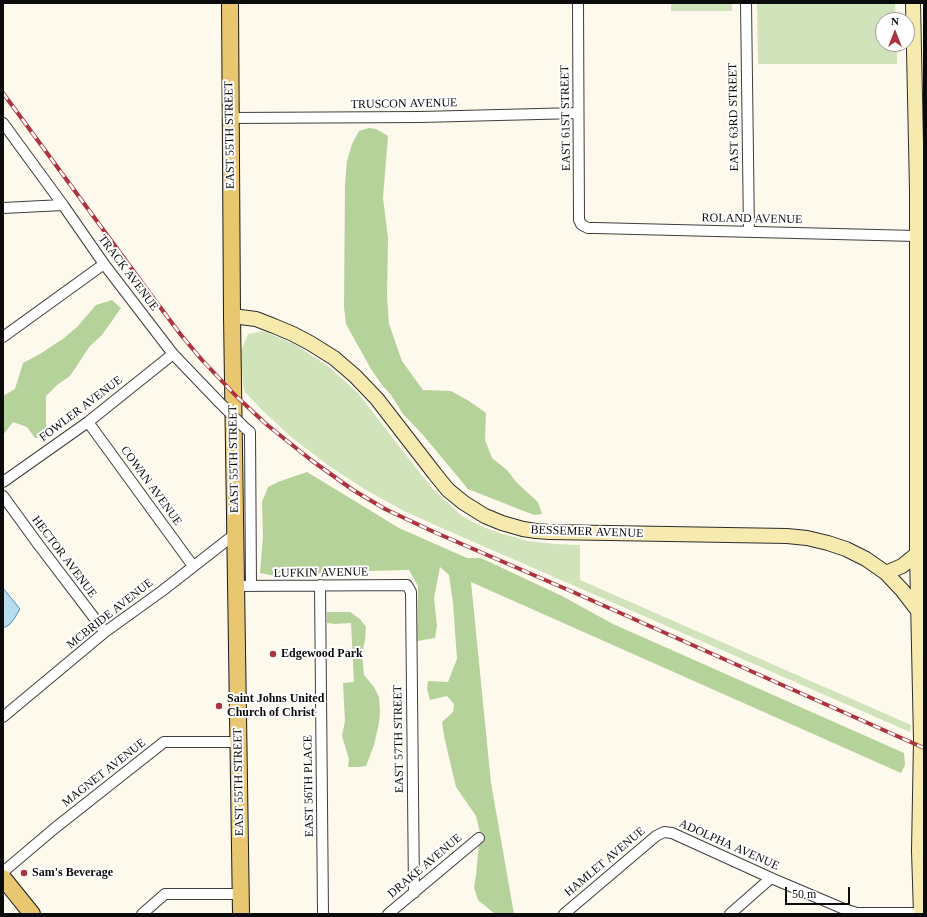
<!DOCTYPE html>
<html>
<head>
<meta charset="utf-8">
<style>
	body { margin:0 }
	#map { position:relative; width:927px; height:917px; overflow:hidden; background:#fdf9ec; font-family:Georgia,serif }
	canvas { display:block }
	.frame { position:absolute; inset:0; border:4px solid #0b0b0b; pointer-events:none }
	.north { position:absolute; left:875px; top:12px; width:40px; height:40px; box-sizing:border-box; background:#fff; border:1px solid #9d9d9d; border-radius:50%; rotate:0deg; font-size:11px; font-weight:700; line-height:16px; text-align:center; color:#0b0b0b }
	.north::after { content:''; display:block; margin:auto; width:14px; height:18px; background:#ab343f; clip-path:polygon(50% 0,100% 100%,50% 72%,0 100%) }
	.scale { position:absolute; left:785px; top:887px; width:65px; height:18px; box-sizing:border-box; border:2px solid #0b0b0b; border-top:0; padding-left:5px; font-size:12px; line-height:14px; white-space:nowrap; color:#0b0b0b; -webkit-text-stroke:3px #fff; paint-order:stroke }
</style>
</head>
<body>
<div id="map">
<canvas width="927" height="917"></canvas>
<div class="frame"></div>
<div class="north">N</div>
<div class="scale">50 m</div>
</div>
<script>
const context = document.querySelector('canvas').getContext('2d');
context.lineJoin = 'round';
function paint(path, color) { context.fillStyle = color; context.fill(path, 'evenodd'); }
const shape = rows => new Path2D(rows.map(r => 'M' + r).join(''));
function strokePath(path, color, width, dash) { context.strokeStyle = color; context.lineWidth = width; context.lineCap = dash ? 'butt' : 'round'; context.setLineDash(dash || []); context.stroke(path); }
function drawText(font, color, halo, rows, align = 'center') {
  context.font = font + ' Georgia,serif'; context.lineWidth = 4; context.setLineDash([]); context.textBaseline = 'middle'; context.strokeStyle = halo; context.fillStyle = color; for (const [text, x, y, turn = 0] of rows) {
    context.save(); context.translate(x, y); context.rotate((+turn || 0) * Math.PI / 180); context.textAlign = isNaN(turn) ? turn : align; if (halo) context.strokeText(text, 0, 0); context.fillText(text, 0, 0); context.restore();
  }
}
paint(shape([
	[671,3,732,3,732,11,671,11],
	[757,3,895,3,896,20,883,20,883,44,897,44,897,64,758,64],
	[263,331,294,344,328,366,358,393,416,468,433,489,448,503,462,516,483,527,500,533,528,541,555,544,580,545,580,580,911,725,910,732,453,533,404,511,366,490,332,468,292,438,260,408,245,392,243,385,241,351,248,334]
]), '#d1e3ba');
paint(shape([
	[369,128,376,129,388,136,383,198,388,238,387,297,389,324,402,361,423,390,451,391,469,401,486,413,485,440,492,458,507,470,517,483,538,502,542,514,534,515,468,489,423,435,403,414,391,395,382,385,371,369,346,324,344,307,345,184,347,161,352,144,359,131],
	[112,300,121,308,102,335,90,346,70,376,57,385,46,396,46,421,47,432,43,438,35,438,27,427,13,422,3,435,3,396,15,389,23,363,40,354,64,338,77,327,96,305],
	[307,472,399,528,467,558,481,558,562,596,613,624,904,753,905,765,901,773,471,582,491,783,514,914,495,914,478,900,474,888,476,875,480,833,476,816,456,787,444,736,442,722,453,712,454,704,447,696,430,700,427,689,428,681,448,682,457,659,453,603,449,575,440,567,434,598,437,626,435,638,417,641,418,586,409,570,330,572,284,578,260,573,263,537,262,502,268,487,278,482],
	[327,612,350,612,360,619,366,627,365,640,362,654,364,675,374,687,379,697,380,711,379,723,374,745,366,766,358,767,348,767,349,759,342,736,345,721,343,683,354,682,351,623,335,624,327,623]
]), '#b6d29b');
const water = shape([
	[3,588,20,609,14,619,9,625,3,628,3,588]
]);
paint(water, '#b6dcee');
strokePath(water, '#4593bd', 1);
const street = shape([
	[578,3,579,220,581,224,584,226,588,228,595,228,916,236],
	[746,3,749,232],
	[230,118,420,117,578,113],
	[3,123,63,205,104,264,173,354,219,402],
	[3,208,63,205],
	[3,337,104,264],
	[88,422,193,566],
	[245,428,250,432,251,586],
	[3,482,88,422,173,354],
	[3,496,38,544,105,632],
	[320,585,323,914],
	[236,586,407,585,411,592,414,893],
	[3,717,105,632,162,591,235,534],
	[3,872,55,828,164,742,238,742],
	[142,914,165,894,241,894],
	[388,914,479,838],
	[564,914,656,836,664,832,672,833,771,878,844,909,857,913,921,913],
	[730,914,771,878]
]);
const secondary = shape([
	[913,3,917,190,917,554,921,740,919,851,921,914],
	[232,316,256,319,274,326,293,334,310,343,334,358,355,376,377,399,435,474,448,490,464,503,485,516,502,523,523,529,536,531,549,532,787,536,807,538,828,543,846,549,866,559,886,573,902,590,919,612],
	[886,573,902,566,917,554]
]);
const primary = shape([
	[230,3,232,316,241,914],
	[3,878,32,914]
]);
strokePath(street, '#3e3e3e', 12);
strokePath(secondary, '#2d2d2d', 16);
strokePath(primary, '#1c1c1c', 18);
strokePath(street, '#fff', 10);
strokePath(secondary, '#f6eaae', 14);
strokePath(primary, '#e9c670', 16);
const rail = shape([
	[3,93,154,299,181,335,202,360,236,396,266,424,311,460,353,490,385,509,434,532,573,592,924,748]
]);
strokePath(rail, '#ab343f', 4);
strokePath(rail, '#fff', 2.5, [8]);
const streetBridge = shape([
	[219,402,245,428]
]);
strokePath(streetBridge, '#3e3e3e', 12, []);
strokePath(streetBridge, '#fff', 10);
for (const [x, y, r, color] of [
	[273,654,4,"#ab343f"],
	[219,706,4,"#ab343f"],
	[24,873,4,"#ab343f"]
]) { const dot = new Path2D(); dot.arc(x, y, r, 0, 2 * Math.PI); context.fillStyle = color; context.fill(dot); strokePath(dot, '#fff', 1.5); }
drawText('12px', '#0b0b0b', '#fff', [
	["TRUSCON AVENUE",404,104,-1],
	["EAST 63RD STREET",734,117,-91],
	["EAST 61ST STREET",566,118,-91],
	["EAST 55TH STREET",230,135,-91],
	["ROLAND AVENUE",752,219,1],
	["TRACK AVENUE",128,273,53],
	["FOWLER AVENUE",81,409,-37],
	["EAST 55TH STREET",234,459,-91],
	["COWAN AVENUE",151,486,54],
	["BESSEMER AVENUE",587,532,2],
	["HECTOR AVENUE",64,557,53],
	["LUFKIN AVENUE",321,573,-1],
	["MCBRIDE AVENUE",110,614,-38],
	["EAST 57TH STREET",399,739,-91],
	["MAGNET AVENUE",104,773,-38],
	["EAST 55TH STREET",239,782,-91],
	["EAST 56TH PLACE",309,786,-91],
	["ADOLPHA AVENUE",729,845,24],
	["HAMLET AVENUE",605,862,-40],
	["DRAKE AVENUE",425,866,-40]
]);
drawText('bold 12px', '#0b0b0b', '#fff', [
	["Edgewood Park",281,654],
	["Saint Johns United",227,699],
	["Church of Christ",227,713],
	["Sam's Beverage",32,873]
], 'left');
</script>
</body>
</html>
